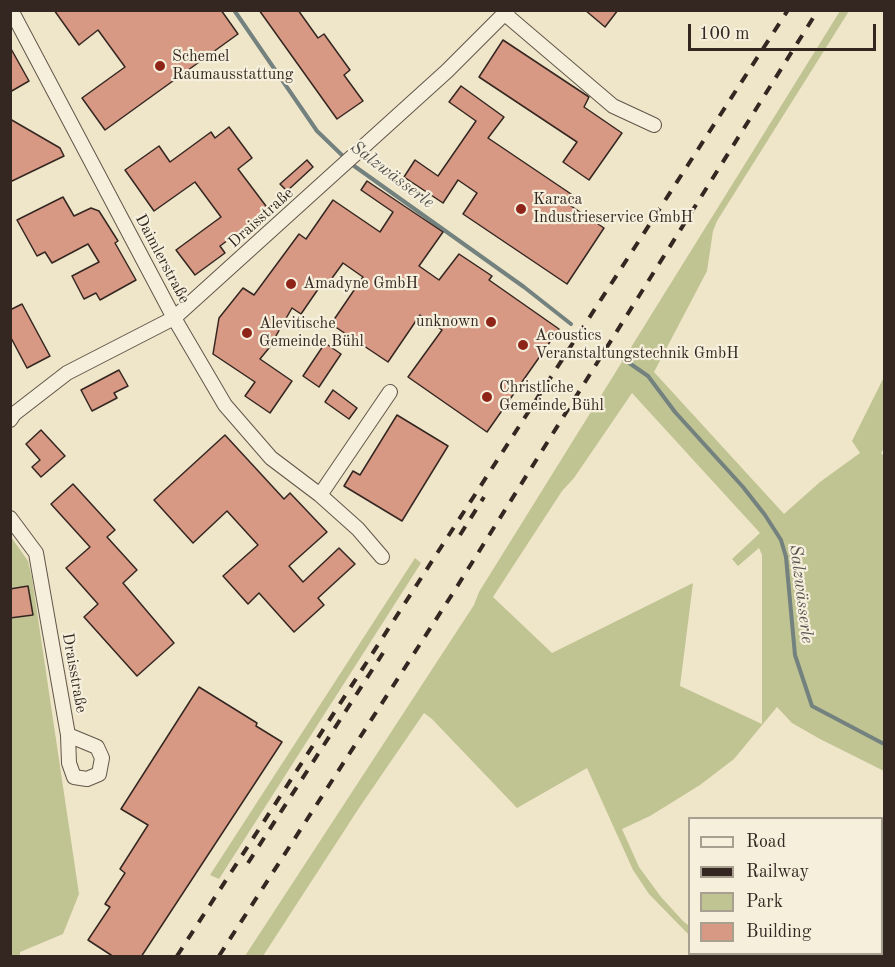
<!DOCTYPE html>
<html>
<head>
<meta charset="utf-8">
<style>
	body { margin:0 }
	#map { position:relative; width:895px; height:967px; overflow:hidden; background:#efe6c9; font-family:"Old Standard TT",serif }
	canvas { display:block }
	.frame { position:absolute; inset:0; border:12px solid #342620; pointer-events:none }
	.legend { position:absolute; left:688px; top:817px; width:195px; height:138px; box-sizing:border-box; background:#f5efdc; border:2px solid #a89f91; margin:0; padding:8px 10px; list-style:none; font-size:18px; color:#342620 }
	.legend li { display:flex; align-items:center; gap:12px; height:30px }
	.legend b { width:30px; border:2px solid #a89f91 }
	.scale { position:absolute; left:688px; top:24px; width:188px; height:27px; box-sizing:border-box; border:3px solid #342620; border-top:0; padding-left:8px; font-size:18px; line-height:21px; white-space:nowrap; color:#342620; -webkit-text-stroke:4px #f5efdc; paint-order:stroke }
</style>
</head>
<body>
<div id="map">
<canvas width="895" height="967"></canvas>
<div class="frame"></div>
<ul class="legend">
<li><b style="height:8px;background:#f5efdc"></b>Road</li>
<li><b style="height:8px;background:#342620"></b>Railway</li>
<li><b style="height:16px;background:#c0c392"></b>Park</li>
<li><b style="height:16px;background:#d79884"></b>Building</li>
</ul>
<div class="scale">100 m</div>
</div>
<script>
const context = document.querySelector('canvas').getContext('2d');
context.lineJoin = 'round';
function paint(path, color) { context.fillStyle = color; context.fill(path, 'evenodd'); }
const shape = rows => new Path2D(rows.map(r => 'M' + r).join(''));
function strokePath(path, color, width, dash) { context.strokeStyle = color; context.lineWidth = width; context.lineCap = dash ? 'butt' : 'round'; context.setLineDash(dash || []); context.stroke(path); }
function drawText(font, color, halo, rows, align = 'center') {
  context.font = font + ' "Old Standard TT",serif'; context.lineWidth = 4.5; context.setLineDash([]); context.textBaseline = 'middle'; context.strokeStyle = halo; context.fillStyle = color; for (const [text, x, y, turn = 0] of rows) {
    context.save(); context.translate(x, y); context.rotate((+turn || 0) * Math.PI / 180); context.textAlign = isNaN(turn) ? turn : align; if (halo) context.strokeText(text, 0, 0); context.fillText(text, 0, 0); context.restore();
  }
}
paint(shape([
	[840,11,849,11,717,221,713,231,707,271,654,372,784,514,820,482,860,453,852,441,884,377,884,448,881,453,884,456,884,771,820,739,792,723,777,707,734,759,700,785,650,816,622,829,639,867,661,897,683,921,689,926,689,935,649,894,633,870,587,768,517,808,432,719,424,713,359,808,263,956,245,956,474,605,479,592],
	[632,393,760,533,732,559,738,566,759,548,762,555,762,724,680,686,693,583,552,653,493,597,562,491,574,478],
	[11,537,28,561,32,578,79,894,63,934,20,952,20,956,11,956],
	[415,558,421,563,219,879,210,875]
]), '#c0c392');
strokePath(shape([
	[234,10,317,131,345,158],
	[350,163,524,287,571,324],
	[619,356,648,376,675,412,743,487,765,515,781,540,786,557,795,655,812,706,884,744]
]), '#73817f', 4);
const building = shape([
	[54,10,221,10,238,34,105,130,82,98,125,67,98,30,79,45,54,10],
	[259,10,298,10,318,38,324,34,350,70,344,75,363,101,337,119,259,10],
	[585,10,618,10,605,27,585,10],
	[503,40,589,97,584,107,622,133,589,180,563,162,577,142,479,77,503,40],
	[10,47,29,81,10,92,10,47],
	[461,86,504,117,488,138,574,196,568,204,604,228,567,284,463,214,477,193,458,180,443,203,404,177,415,160,438,176,476,121,449,102,461,86],
	[10,119,60,148,64,156,10,182,10,119],
	[229,127,252,158,238,169,269,210,220,246,225,253,195,275,176,250,221,217,195,182,154,211,125,170,159,146,170,162,211,132,215,138,229,127],
	[307,160,313,167,287,191,280,184,307,160],
	[367,181,443,232,419,266,439,280,459,254,492,276,489,280,559,329,487,432,408,377,442,330,420,315,388,362,331,324,363,277,343,263,327,285,323,282,301,314,292,308,269,348,260,359,292,381,270,413,245,396,255,382,213,354,219,318,243,288,254,295,299,234,306,239,333,200,380,232,393,212,361,190,367,181],
	[63,197,74,216,91,208,99,211,118,241,115,243,136,280,100,300,96,293,84,299,72,276,99,262,88,244,52,263,45,252,37,256,17,220,63,197],
	[22,304,50,356,27,368,10,336,10,310,22,304],
	[325,343,341,354,319,387,303,376,325,343],
	[119,370,128,386,114,393,117,398,92,411,81,390,119,370],
	[333,390,357,408,349,419,325,402,333,390],
	[397,415,448,446,402,521,344,486,353,471,360,475,397,415],
	[41,430,65,456,41,477,32,467,40,460,26,444,41,430],
	[225,435,284,499,290,493,327,532,289,566,303,582,339,548,355,564,318,598,324,605,294,632,259,593,248,604,223,576,258,545,227,511,193,543,154,500,225,435],
	[73,484,115,530,107,537,137,570,123,583,174,643,137,676,84,617,98,604,66,568,90,547,51,504,73,484],
	[28,586,33,615,10,618,10,589,28,586],
	[199,687,257,723,256,726,282,742,141,957,114,957,88,940,110,907,105,904,125,873,120,869,148,825,121,809,199,687]
]);
paint(building, '#d79884');
strokePath(building, '#342620', 1.5);
const street = shape([
	[11,10,174,318,225,405,271,458,320,495,358,529,382,557],
	[505,14,613,106,654,125],
	[10,420,14,414,67,373,174,318,447,71,508,10],
	[320,495,390,392],
	[10,518,36,553,68,735,69,763,74,777,87,779,99,774,102,758,97,747,68,735]
]);
strokePath(street, '#63564a', 16);
strokePath(street, '#f5efdc', 14);
strokePath(shape([
	[460,535,484,497],
	[248,863,383,653],
	[177,956,788,10],
	[219,956,453,593,818,10]
]), '#342620', 4, [10, 10]);
for (const [x, y, r, color] of [
	[160,66,6,"#8f2418"],
	[521,209,6,"#8f2418"],
	[291,284,6,"#8f2418"],
	[491,322,6,"#8f2418"],
	[247,333,6,"#8f2418"],
	[523,345,6,"#8f2418"],
	[487,397,6,"#8f2418"]
]) { const dot = new Path2D(); dot.arc(x, y, r, 0, 2 * Math.PI); context.fillStyle = color; context.fill(dot); strokePath(dot, '#f5efdc', 2); }
drawText('16px', '#342620', '#f5efdc', [
	["Schemel",172,57],
	["Raumausstattung",172,75],
	["Karaca",533,200],
	["Industrieservice GmbH",533,218],
	["Amadyne GmbH",303,284],
	["unknown",479,322,"right"],
	["Alevitische",259,324],
	["Gemeinde Bühl",259,342],
	["Acoustics",535,336],
	["Veranstaltungstechnik GmbH",535,354],
	["Christliche",499,388],
	["Gemeinde Bühl",499,406]
], 'left');
drawText('16px', '#342620', '#f5efdc', [
	["Draisstraße",261,218,-42],
	["Daimlerstraße",162,259,62],
	["Draisstraße",74,673,80]
]);
drawText('italic 18px', '#545350', '#f5efdc', [
	["Salzwässerle",392,175,37],
	["Salzwässerle",801,594,83]
]);
</script>
</body>
</html>
